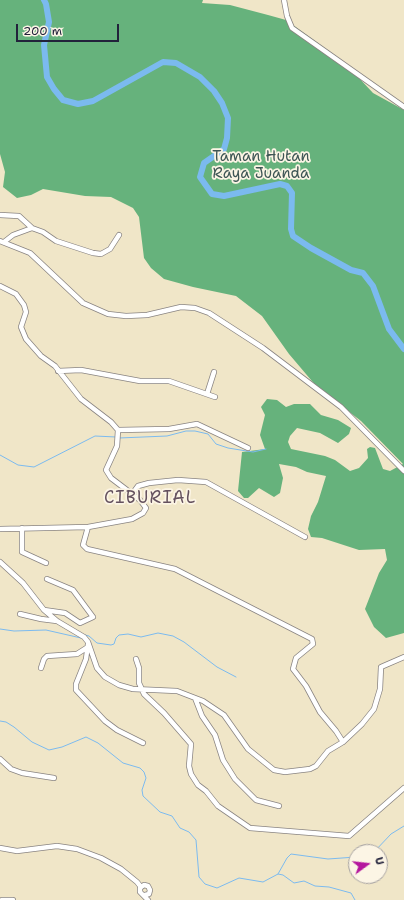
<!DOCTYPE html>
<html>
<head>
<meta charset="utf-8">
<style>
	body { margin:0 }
	#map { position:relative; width:404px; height:900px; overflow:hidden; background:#f0e6c8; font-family:"Shantell Sans",sans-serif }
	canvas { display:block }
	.north { position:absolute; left:348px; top:844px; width:40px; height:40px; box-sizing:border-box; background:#fcf5e5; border:1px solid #a5a1a1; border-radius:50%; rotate:75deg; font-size:11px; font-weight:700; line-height:16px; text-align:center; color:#22223b }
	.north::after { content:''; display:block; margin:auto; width:14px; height:18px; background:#b5179e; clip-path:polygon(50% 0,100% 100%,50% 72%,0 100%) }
	.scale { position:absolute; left:16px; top:24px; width:103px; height:18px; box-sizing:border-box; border:2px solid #22223b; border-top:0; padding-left:5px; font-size:12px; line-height:14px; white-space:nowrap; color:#22223b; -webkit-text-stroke:3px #fcf5e5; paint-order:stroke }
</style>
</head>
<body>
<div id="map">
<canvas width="404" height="900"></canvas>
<div class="north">U</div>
<div class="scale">200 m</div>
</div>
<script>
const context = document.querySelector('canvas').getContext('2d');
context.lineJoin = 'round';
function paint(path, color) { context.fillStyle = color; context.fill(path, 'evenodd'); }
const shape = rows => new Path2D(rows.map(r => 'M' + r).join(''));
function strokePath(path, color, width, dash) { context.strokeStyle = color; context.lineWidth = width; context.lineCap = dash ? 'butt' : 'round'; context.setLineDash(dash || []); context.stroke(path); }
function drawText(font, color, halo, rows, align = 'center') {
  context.font = font + ' "Shantell Sans",sans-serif'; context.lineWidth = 3.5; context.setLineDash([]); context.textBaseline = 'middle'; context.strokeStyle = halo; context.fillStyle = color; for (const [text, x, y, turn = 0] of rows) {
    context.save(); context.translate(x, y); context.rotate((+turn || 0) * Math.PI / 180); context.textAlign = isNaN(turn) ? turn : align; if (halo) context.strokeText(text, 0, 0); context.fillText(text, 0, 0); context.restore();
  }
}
paint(shape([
	[0,0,203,0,202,3,230,5,268,15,286,20,344,62,373,93,404,110,404,633,386,638,374,627,365,609,379,573,387,560,385,549,359,550,322,538,311,537,308,529,311,516,318,502,326,476,307,472,296,467,279,464,283,478,280,493,274,497,259,488,248,498,244,498,238,491,242,452,265,449,260,435,265,415,261,407,267,399,277,400,286,407,294,404,310,404,321,415,338,420,351,428,349,434,338,443,320,433,297,428,290,436,288,442,291,449,325,456,335,460,350,471,359,468,368,458,367,449,370,447,375,448,383,469,390,471,403,464,361,421,317,387,289,354,262,316,236,296,193,287,164,279,151,268,144,258,139,217,133,208,111,197,85,196,43,189,31,195,17,198,3,187,5,172,0,154]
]), '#66b27c');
strokePath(shape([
	[119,438,167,436,186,431,195,431,208,434,216,444,228,448,253,452,266,449],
	[0,455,18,465,34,467,95,436,116,437],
	[0,629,14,631,46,630,81,638],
	[85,635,89,636,97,643,111,645,114,644,116,638,119,635,128,634,141,637,158,633,173,636,184,642,217,667,236,677],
	[0,721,6,722,14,727,32,742,49,750,62,747,86,737,98,743,123,763,140,768,144,772,146,778,142,790,143,796,160,812,172,816,180,828,189,832,196,840,199,877,205,884,217,888,239,878,263,882,278,874,283,875,294,883,304,881,315,886,329,887,351,893,355,900],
	[374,852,391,834,404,826],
	[278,874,287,858,291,854,328,859,356,857]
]), '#7bbaef', 1);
strokePath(shape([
	[44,0,46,4,49,22,44,45,47,77,54,89,63,100,78,104,93,101,163,62,176,63,200,77,214,91,222,103,228,118,227,138,224,149,204,163,200,177,212,194,224,196,280,184,287,186,292,193,291,229,293,236,311,248,351,270,363,273,373,286,389,329,404,349]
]), '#7bbaef', 6);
const minor = shape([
	[284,0,287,16,292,28,404,107],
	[0,215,19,216,32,228],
	[0,241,30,253,83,303,108,314,126,316,147,315,181,307,195,308,209,313,263,348,341,407,404,471],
	[4,242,13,235,32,228,43,232,56,241,93,253,101,254,110,249,119,235],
	[0,286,16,294,24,305,26,312,21,327,26,339,41,356,55,366,81,399,111,422,118,430,117,446,106,470,111,478,140,500,146,508,143,513,132,519,88,527,0,529],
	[58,371,81,370,140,381,169,381,215,397],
	[207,394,214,372],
	[118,430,169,429,197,424,248,448],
	[132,494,138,486,149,483,178,480,206,482,305,537],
	[22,528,22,552,46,563],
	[0,562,23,583,44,610,57,621,84,637,88,642,97,668,105,677,119,685,133,689,177,691,203,701,224,715,248,749,274,770,285,772,310,769,316,766,328,751,343,742,336,731,320,712,306,686,293,669,296,658,313,644,312,639,175,569,87,549,83,545,88,527],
	[44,610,65,613,80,623,93,617,73,590,47,579],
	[20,614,41,619,57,621],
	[88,644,86,659,76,684,76,690,105,721,117,730,143,743],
	[136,659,139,668,139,683,144,694,164,713,191,744,189,766,191,774,198,785,206,791,218,806,250,828,349,836,404,788],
	[41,668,44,659,47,656,77,654,88,647],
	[195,698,202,716,215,735,223,760,235,779,256,800,279,806],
	[343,742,362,724,374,709,380,689,381,667,404,657],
	[0,759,11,769,22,773,54,778],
	[0,848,17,851,57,846,77,849,101,858,121,869,137,882,141,887],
	[145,895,149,894,150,890,148,886,144,885,140,888,140,892,148,900],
	[2,900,13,900]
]);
strokePath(minor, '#898482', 6);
strokePath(minor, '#fff', 4.5);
drawText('15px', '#3e5655', '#fcf5e5', [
	["Taman Hutan",261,157],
	["Raya Juanda",261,174]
]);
context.letterSpacing = '1px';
drawText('17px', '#64515e', '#fcf5e5', [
	["CIBURIAL",150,499]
]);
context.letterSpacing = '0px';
</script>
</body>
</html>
